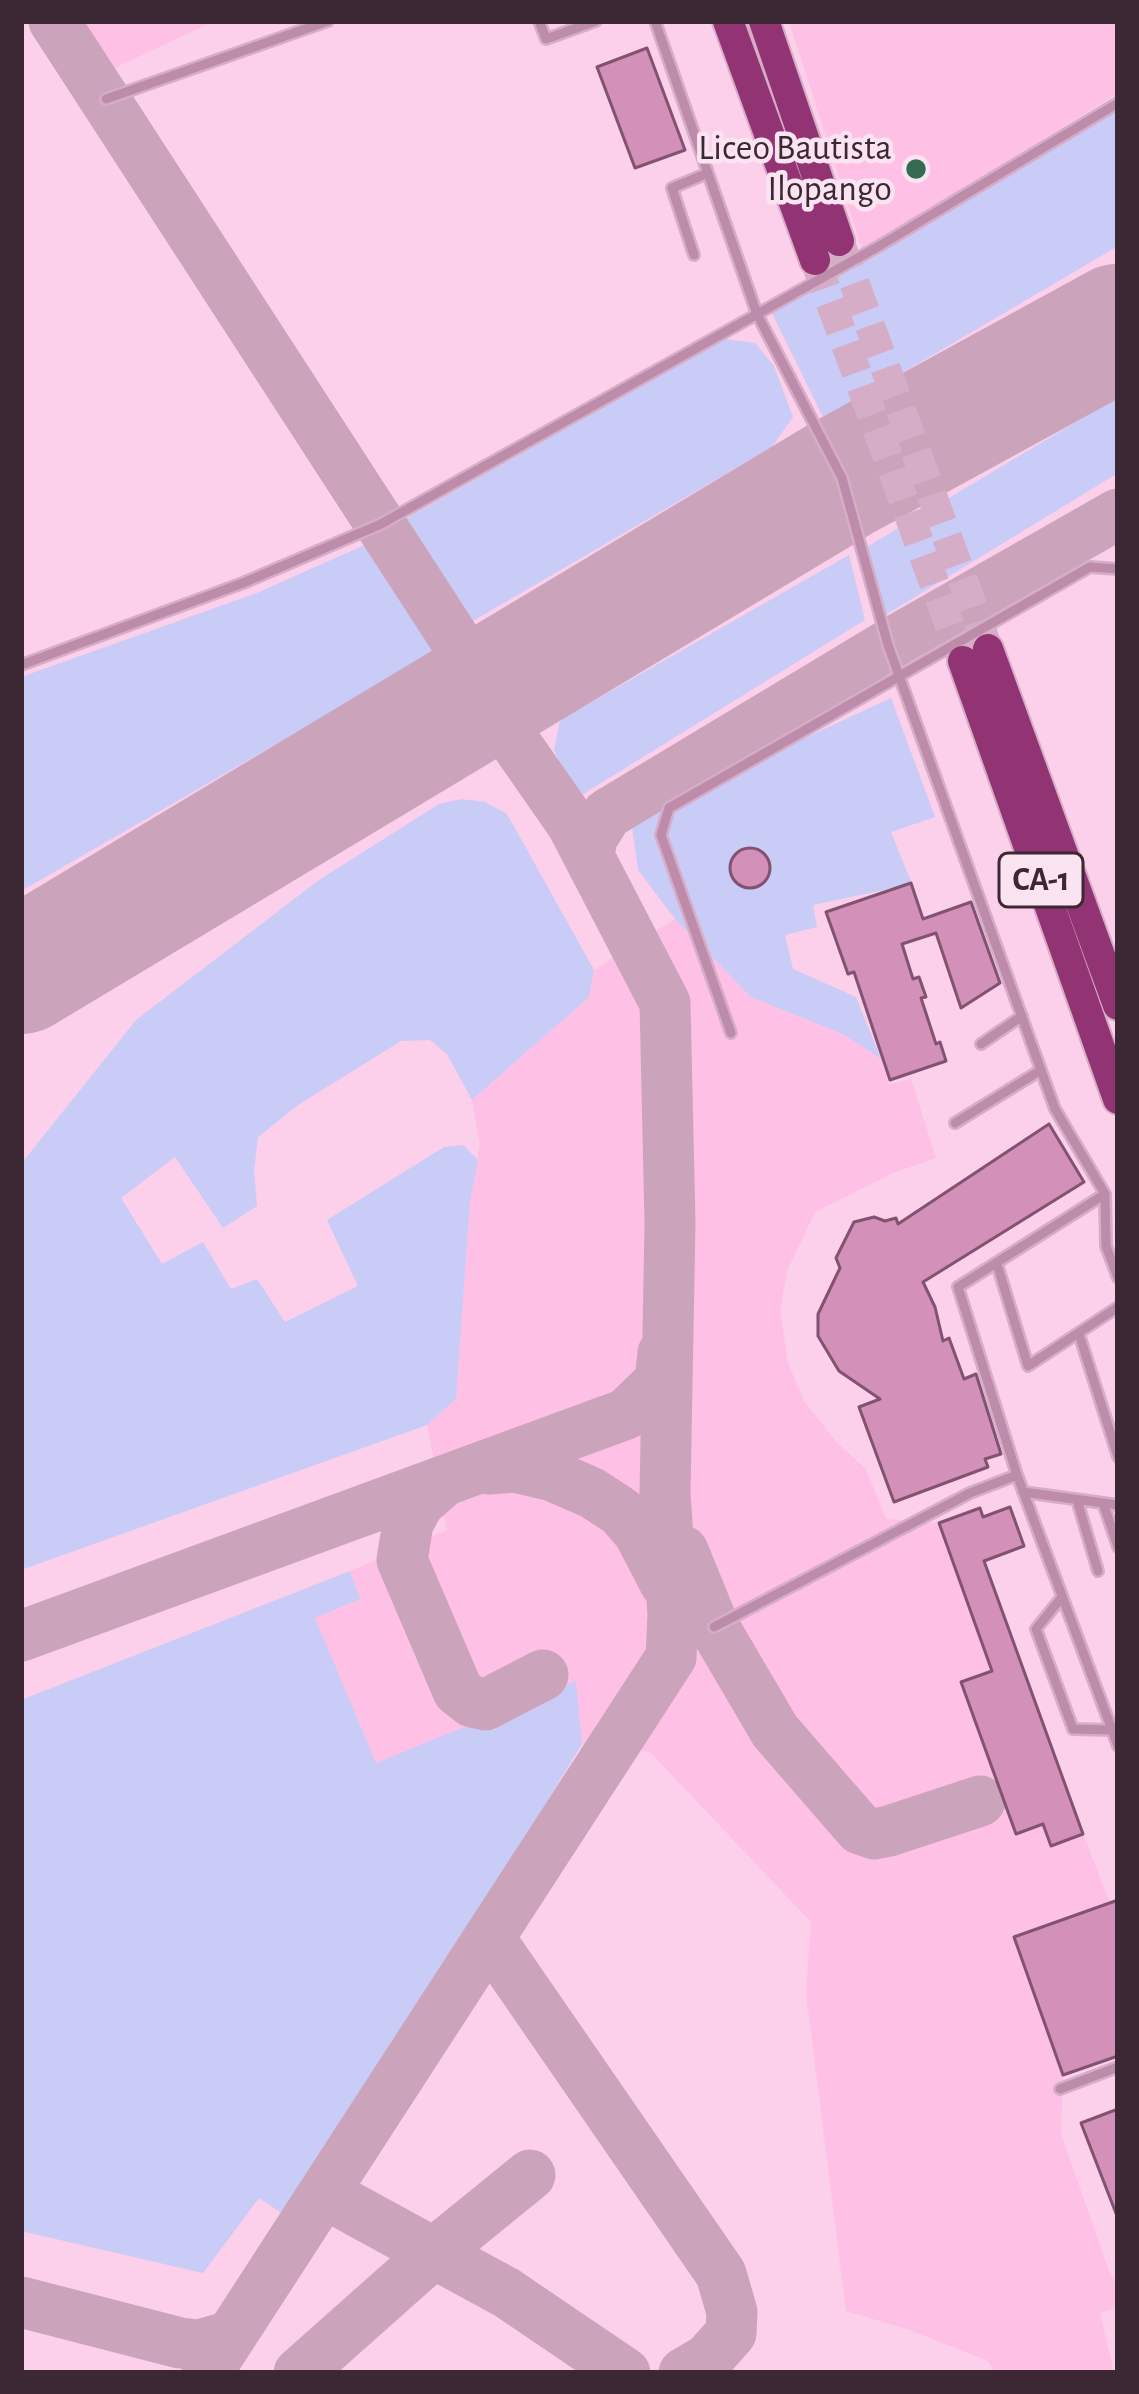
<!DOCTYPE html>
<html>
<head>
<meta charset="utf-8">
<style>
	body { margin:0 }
	#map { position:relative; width:1139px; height:2394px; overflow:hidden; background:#fccfea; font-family:"Alegreya Sans",sans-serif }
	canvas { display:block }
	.frame { position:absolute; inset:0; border:24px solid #3c2734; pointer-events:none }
</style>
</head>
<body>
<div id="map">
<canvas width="1139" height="2394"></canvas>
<div class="frame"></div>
</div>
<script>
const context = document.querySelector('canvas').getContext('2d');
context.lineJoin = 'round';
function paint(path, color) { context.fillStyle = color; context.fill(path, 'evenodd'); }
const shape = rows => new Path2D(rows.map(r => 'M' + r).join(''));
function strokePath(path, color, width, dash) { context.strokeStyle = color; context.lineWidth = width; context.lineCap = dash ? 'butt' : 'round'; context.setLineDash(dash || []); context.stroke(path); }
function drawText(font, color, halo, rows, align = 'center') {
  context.font = font + ' "Alegreya Sans",sans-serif'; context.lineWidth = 9; context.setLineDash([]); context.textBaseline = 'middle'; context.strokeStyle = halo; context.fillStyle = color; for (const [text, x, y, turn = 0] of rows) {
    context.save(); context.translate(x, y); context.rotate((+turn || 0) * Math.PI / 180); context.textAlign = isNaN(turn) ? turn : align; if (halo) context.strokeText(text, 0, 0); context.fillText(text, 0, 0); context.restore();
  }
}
paint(shape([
	[56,21,205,21,206,25,93,78],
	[789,21,1118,21,1118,93,863,252],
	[675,919,751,997,843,1034,881,1059,889,1084,911,1079,936,1158,893,1173,815,1212,787,1271,780,1311,788,1363,804,1401,837,1443,866,1469,886,1519,939,1523,992,1671,961,1683,1016,1834,1043,1824,1051,1846,1083,1834,1110,1903,1014,1937,1063,2075,1061,2134,1109,2271,1118,2285,1118,2307,1100,2313,1114,2373,995,2373,988,2361,907,2329,846,2311,806,1993,811,1922,650,1752,582,1744,575,1682,376,1763,314,1617,359,1599,350,1571,447,1530,427,1425,456,1399,470,1202,480,1145,472,1100,589,997,594,970]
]), '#fec0e5');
paint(shape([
	[1118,109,1118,246,824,419,772,313],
	[724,339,755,343,774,366,793,417,772,447,466,625,400,522],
	[1118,397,1118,473,887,614,860,551],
	[369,543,436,652,21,891,21,677,257,593],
	[849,555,865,620,575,799,554,750,560,720],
	[891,698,935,817,891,832,912,884,813,905,817,927,785,935,793,969,856,997,881,1059,843,1034,751,997,675,919,638,870,631,819],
	[461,799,485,802,507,814,594,970,589,997,472,1100,447,1054,430,1040,401,1041,298,1105,258,1137,254,1171,257,1206,223,1228,175,1157,121,1198,162,1264,203,1242,231,1289,257,1279,285,1322,358,1286,327,1220,444,1147,463,1145,478,1160,470,1202,456,1399,427,1425,21,1570,21,1164,136,1020,319,880,439,804],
	[350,1571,360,1599,315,1618,376,1763,576,1681,582,1744,292,2220,259,2198,203,2273,21,2231,21,1700]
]), '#c9ccf6');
strokePath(shape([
	[54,21,489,692],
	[1059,359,1085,351,1118,352],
	[512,738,508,701,515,684,537,664],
	[589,855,592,838,607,814,888,645,1118,514],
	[489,1469,514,1467,553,1476,592,1493,621,1512,639,1533,665,1583],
	[444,1481,419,1503,408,1523,402,1560,458,1691,472,1702,485,1705,543,1675],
	[683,1551,714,1627,775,1731,860,1829,874,1834,889,1831,980,1801],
	[21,1636,626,1414,660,1381,663,1353],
	[490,1939,721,2274,732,2312,731,2333,708,2359,684,2373],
	[324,2193,507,2293,625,2373],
	[21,2302,180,2343,199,2345,231,2336],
	[207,2373,671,1657,673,1614,665,1493,670,1223,665,1003,572,824,512,738,481,719,431,726],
	[299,2373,434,2253,530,2175]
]), '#cba4bc', 51);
strokePath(shape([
	[21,971,842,478,1118,327]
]), '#cba4bc', 126);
const building = shape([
	[647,48,685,150,635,168,597,67,647,48],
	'730 868a20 20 0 1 1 40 0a20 20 0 1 1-40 0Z',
	[911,883,923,919,971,902,1000,983,961,1008,936,933,902,944,913,979,919,977,926,997,921,998,936,1044,940,1042,946,1061,890,1080,854,972,848,974,826,912,911,883],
	[1049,1124,1084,1182,923,1282,935,1307,943,1341,949,1338,964,1379,976,1374,1001,1454,985,1459,988,1467,894,1502,859,1407,880,1399,839,1371,818,1336,818,1314,840,1268,836,1258,854,1222,874,1217,885,1221,896,1218,898,1224,1049,1124],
	[1010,1507,1024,1546,984,1561,1083,1834,1051,1846,1043,1824,1016,1834,961,1682,992,1671,939,1523,980,1508,983,1517,1010,1507],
	[1118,1900,1118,2056,1063,2075,1014,1937,1118,1900],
	[1118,2109,1118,2216,1117,2216,1081,2123,1118,2109]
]);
paint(building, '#d390b9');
strokePath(building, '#825370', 3);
strokePath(shape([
	[839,241,988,649],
	[815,260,963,661]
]), '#d6adc6', 30, [30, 15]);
const service = shape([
	[539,21,546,39,596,21],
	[655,21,757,314,842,478,888,645,1055,1109,1105,1194,1106,1246,1118,1278],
	[106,99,328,21],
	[694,255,672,188,708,173],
	[21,665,243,583,381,524,881,245,1118,103],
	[731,1033,661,835,669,808,1090,567,1118,569],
	[981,1044,1022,1016],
	[955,1123,1041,1070],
	[997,1264,1028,1366,1118,1307],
	[1079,1334,1118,1457],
	[1017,1475,958,1287,1105,1194],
	[1023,1492,1118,1505],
	[1077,1500,1098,1571],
	[1103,1503,1118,1547],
	[1062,1597,1036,1629,1073,1729,1112,1730],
	[714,1627,970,1493,1017,1475,1118,1746],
	[1060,2089,1118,2067]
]);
const trunk = shape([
	[728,21,815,260],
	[764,21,839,241],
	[988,649,1118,1005],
	[963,661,1118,1099]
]);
strokePath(service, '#d6adc6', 14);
strokePath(trunk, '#d6adc6', 34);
strokePath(service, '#bd8caa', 9);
strokePath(trunk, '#923374', 30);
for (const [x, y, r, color] of [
	[916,169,12,"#346b52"]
]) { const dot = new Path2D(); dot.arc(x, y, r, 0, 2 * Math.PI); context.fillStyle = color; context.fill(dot); strokePath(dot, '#fbe4f1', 4.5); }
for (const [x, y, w] of [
	[1041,880,84]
]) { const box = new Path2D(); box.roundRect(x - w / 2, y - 27, w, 54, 9); context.fillStyle = '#fbe4f1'; context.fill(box); strokePath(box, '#3c2734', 3); }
drawText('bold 33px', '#3c2734', null, [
	["CA-1",1041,880]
]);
drawText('36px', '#3c2734', '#fbe4f1', [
	["Liceo Bautista",892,148],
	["Ilopango",892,189]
], 'right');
</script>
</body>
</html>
